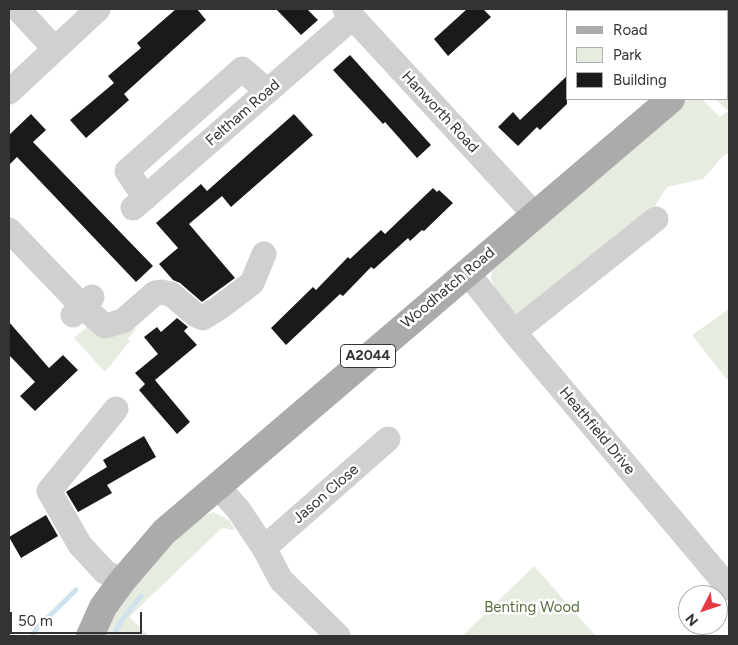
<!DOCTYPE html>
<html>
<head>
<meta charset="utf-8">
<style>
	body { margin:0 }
	#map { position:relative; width:738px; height:645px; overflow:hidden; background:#fff; font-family:Figtree,sans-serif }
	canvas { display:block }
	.frame { position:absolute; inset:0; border:10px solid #333; pointer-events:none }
	.legend { position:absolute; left:566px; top:10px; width:162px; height:90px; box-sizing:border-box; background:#fff; border:1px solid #adadad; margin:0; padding:6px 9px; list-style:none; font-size:15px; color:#333 }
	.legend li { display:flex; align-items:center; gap:10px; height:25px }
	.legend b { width:25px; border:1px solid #adadad }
	.north { position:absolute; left:678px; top:585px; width:50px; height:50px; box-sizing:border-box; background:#fff; border:1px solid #adadad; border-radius:50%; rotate:229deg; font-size:14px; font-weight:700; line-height:20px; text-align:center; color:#333 }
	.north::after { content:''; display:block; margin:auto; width:18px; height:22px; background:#e63946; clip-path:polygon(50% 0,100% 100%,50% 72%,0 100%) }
	.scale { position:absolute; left:10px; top:612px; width:132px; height:22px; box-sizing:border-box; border:2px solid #333; border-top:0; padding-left:6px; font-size:15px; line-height:18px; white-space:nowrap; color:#333; -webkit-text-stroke:4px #fff; paint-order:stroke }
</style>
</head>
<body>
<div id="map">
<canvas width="738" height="645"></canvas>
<div class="frame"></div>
<ul class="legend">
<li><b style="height:6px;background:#ababab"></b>Road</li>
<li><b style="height:14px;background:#e6ecdf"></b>Park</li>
<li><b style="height:14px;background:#1a1a1a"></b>Building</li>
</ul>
<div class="north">N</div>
<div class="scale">50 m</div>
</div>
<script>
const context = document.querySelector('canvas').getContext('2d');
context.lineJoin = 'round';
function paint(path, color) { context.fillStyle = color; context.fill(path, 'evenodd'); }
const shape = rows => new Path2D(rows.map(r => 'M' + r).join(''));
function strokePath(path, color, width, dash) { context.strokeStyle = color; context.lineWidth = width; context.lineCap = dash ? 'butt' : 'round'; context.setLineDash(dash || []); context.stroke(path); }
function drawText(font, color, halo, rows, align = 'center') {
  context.font = font + ' Figtree,sans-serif'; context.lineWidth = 5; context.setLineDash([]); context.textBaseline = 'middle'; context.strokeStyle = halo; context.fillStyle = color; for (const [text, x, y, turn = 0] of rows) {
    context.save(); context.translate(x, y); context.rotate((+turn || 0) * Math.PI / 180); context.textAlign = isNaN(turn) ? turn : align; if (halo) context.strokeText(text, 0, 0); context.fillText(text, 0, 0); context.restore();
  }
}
paint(shape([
	[729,62,729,153,724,155,703,179,667,187,650,214,531,331,501,301,491,279,492,268,547,216,686,99,702,99,720,117,728,111,715,99,727,99,727,64],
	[729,309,729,382,692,335],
	[130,323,136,329,128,339,130,341,105,372,74,338,88,326],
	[213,512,229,520,235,530,222,528,129,617,149,636,101,636,117,608,157,558,196,521],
	[534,566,596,636,462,636]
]), '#e6ecdf');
strokePath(shape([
	[32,636,38,627,76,590],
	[113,636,121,621,141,596]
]), '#cfe2ee', 5);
paint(shape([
	[176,9,197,9,206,20,124,94,129,100,86,138,70,120,114,83,108,76,141,48,137,43],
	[276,9,307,9,318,20,301,35],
	[467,9,483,9,491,17,448,56,434,39],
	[350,55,431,145,417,158,385,122,383,124,333,70],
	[567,76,567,104,540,130,537,127,518,146,498,127,513,112,520,120],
	[31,114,46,130,33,142,153,266,136,282,17,157,9,165,9,135],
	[294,114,313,135,231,207,222,196,189,224,235,278,202,302,180,283,173,280,159,264,178,248,156,223,201,184,207,191],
	[433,188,437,192,439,190,453,203,424,231,422,230,410,241,408,238,374,269,371,267,343,296,340,294,286,345,271,328,313,287,316,290,348,257,350,259,381,230,385,234],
	[177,318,188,327,184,331,197,345,155,380,190,422,177,434,139,390,145,384,135,373,158,354,144,337,157,327,161,332],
	[9,322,49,368,63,355,78,370,35,411,20,396,35,382,9,355],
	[144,436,156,457,107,485,112,493,78,512,66,492,69,490,107,467,103,460],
	[46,515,58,536,21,558,9,537]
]), '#1a1a1a');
strokePath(shape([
	[18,9,54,48],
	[345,9,535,215],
	[711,9,714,11],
	[727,26,729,29],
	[9,92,98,9],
	[145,198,127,171,242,69,267,91],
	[133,208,353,17],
	[9,230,82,306,73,315],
	[467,272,514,332,729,588],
	[92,297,82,306,105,326,123,321,155,293,161,292,171,294,196,315,203,318,219,308,252,283,264,254],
	[514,332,656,219],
	[116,409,49,491,80,545,105,572,122,581],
	[217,486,238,509,264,548,281,580,338,636],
	[264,548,388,439]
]), '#d0d0d0', 25);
strokePath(shape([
	[727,51,729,49],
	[90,636,103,607,122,581,164,532,671,99]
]), '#ababab', 28);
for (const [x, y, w] of [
	[368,356,55]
]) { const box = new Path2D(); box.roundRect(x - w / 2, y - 11.5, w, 23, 4); context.fillStyle = '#fff'; context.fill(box); strokePath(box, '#333', 1); }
drawText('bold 14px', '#333', null, [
	["A2044",368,356]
]);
drawText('15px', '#333', '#fff', [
	["Hanworth Road",440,112,47],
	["Feltham Road",243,113,-41],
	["Woodhatch Road",448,288,-40],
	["Heathfield Drive",597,431,50],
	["Jason Close",326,494,-41]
]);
drawText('15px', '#56703f', '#fff', [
	["Benting Wood",532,608]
]);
</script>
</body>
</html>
